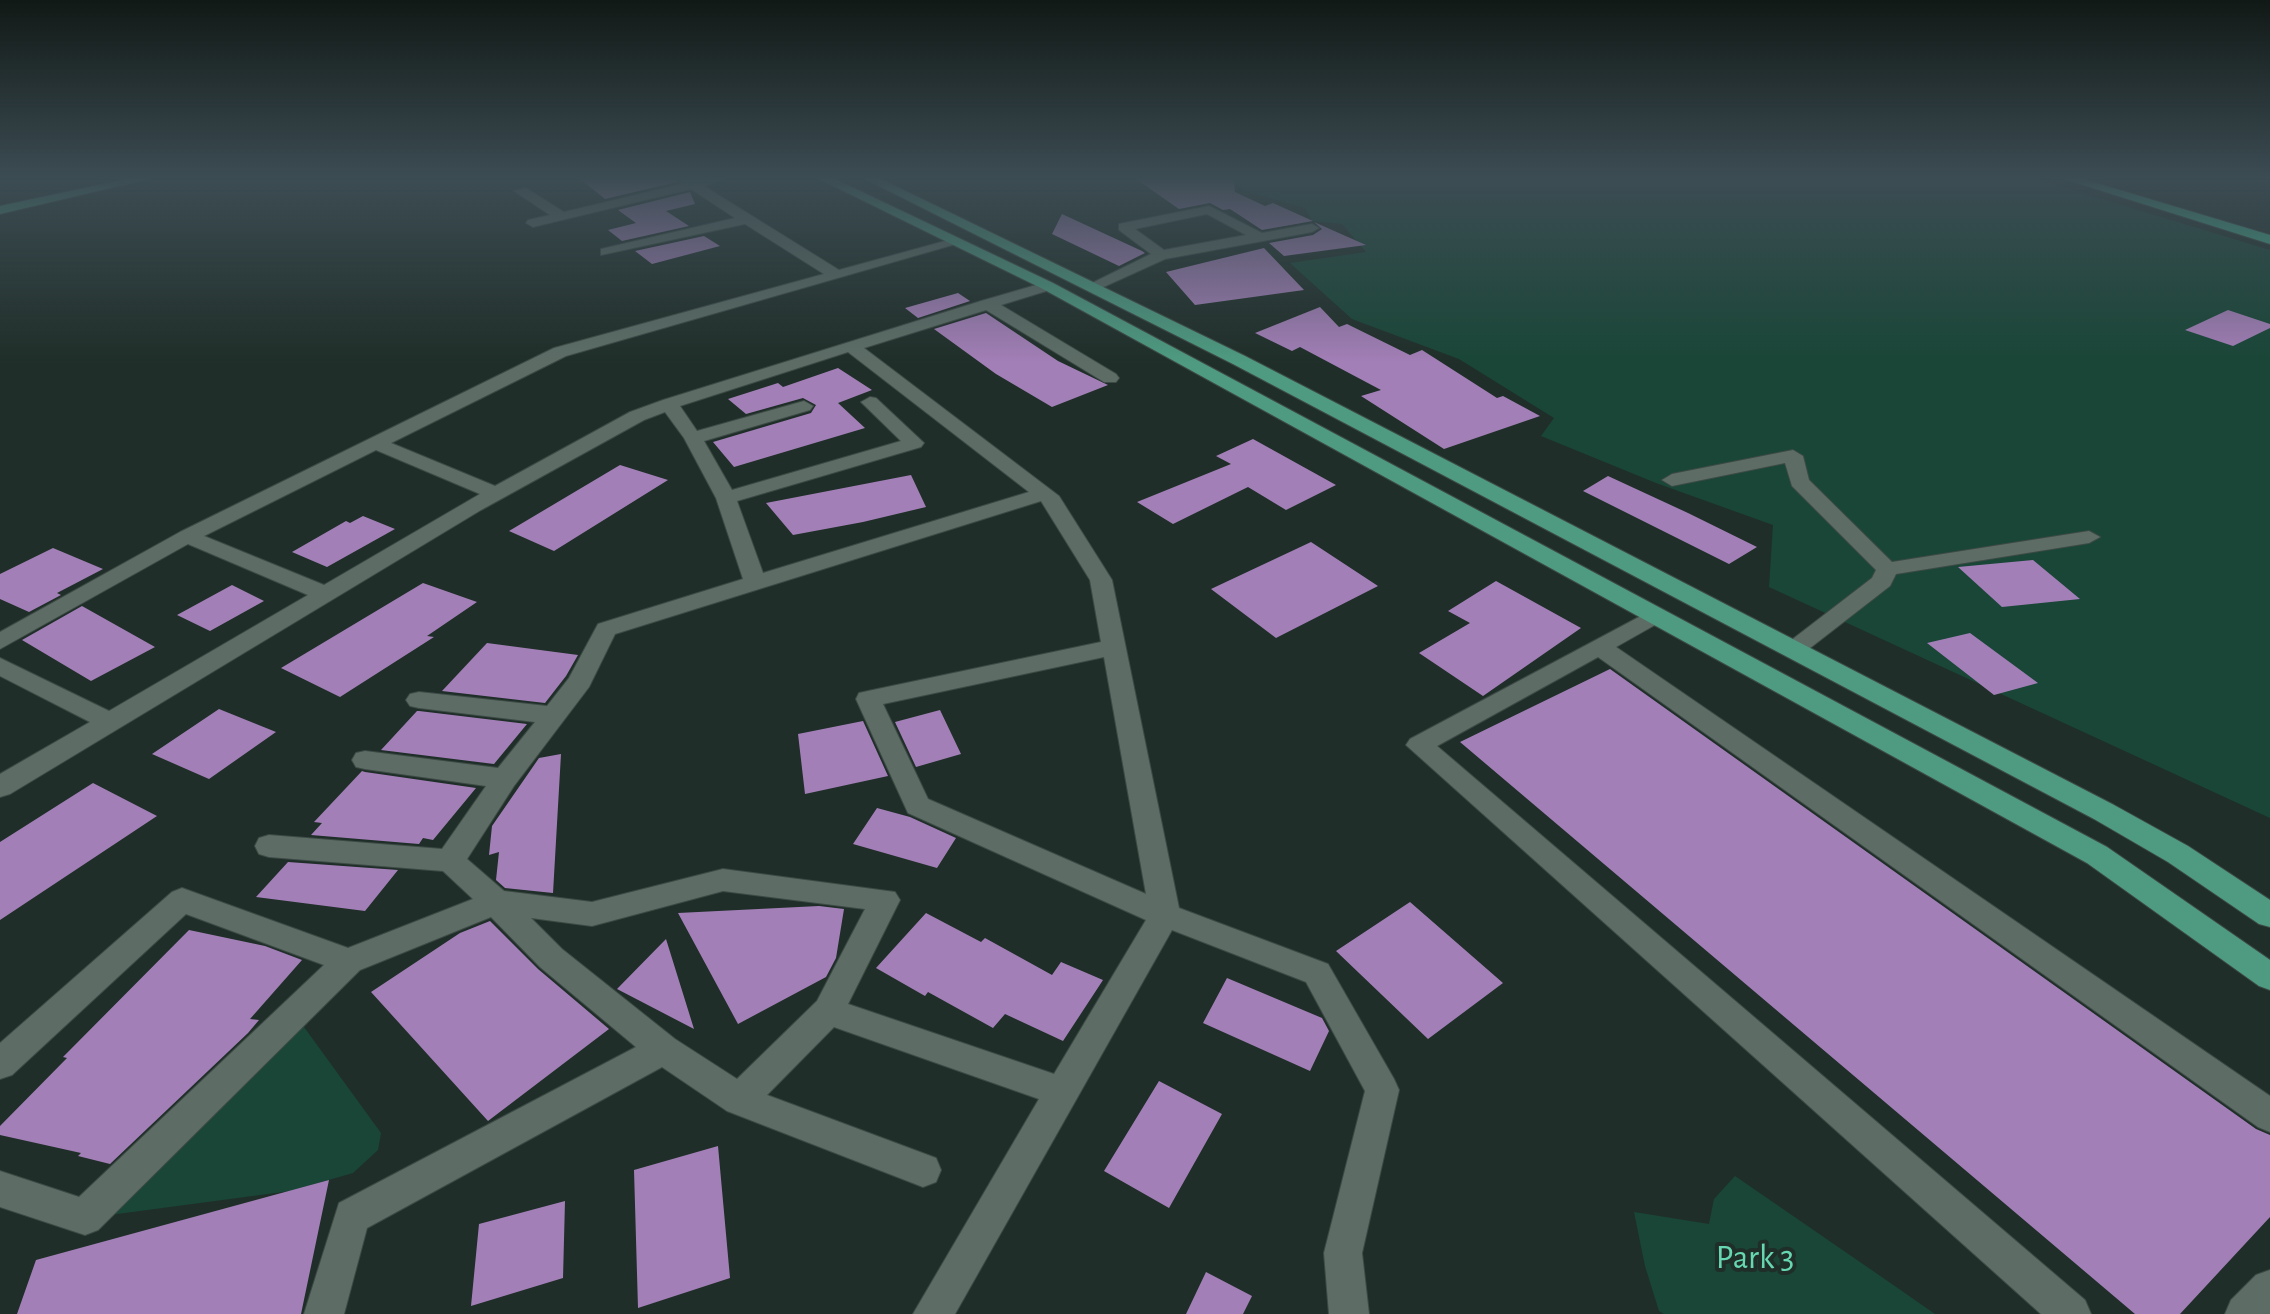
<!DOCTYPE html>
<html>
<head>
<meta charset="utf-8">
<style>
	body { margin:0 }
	canvas { display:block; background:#1f2e28 }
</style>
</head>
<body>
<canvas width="2270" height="1314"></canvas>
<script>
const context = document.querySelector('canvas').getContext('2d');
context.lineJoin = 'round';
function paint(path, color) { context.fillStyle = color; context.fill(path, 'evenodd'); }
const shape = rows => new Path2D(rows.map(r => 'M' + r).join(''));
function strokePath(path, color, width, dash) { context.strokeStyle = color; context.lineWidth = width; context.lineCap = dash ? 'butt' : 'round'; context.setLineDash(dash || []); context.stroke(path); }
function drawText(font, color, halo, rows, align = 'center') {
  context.font = font + ' "Alegreya Sans",sans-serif'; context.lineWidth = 8; context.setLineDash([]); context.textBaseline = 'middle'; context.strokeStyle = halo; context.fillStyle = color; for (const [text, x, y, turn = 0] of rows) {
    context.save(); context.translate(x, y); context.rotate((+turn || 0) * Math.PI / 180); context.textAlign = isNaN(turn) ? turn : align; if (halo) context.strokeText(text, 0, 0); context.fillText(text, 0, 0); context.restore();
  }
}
paint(shape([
	[1228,179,2036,179,2270,250,2270,818,1769,587,1773,525,1656,483,1541,436,1554,418,1459,359,1352,319,1290,263,1366,252,1342,224,1312,221,1305,208,1244,191],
	[296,1016,381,1133,378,1150,353,1173,290,1191,102,1216],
	[1735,1176,1889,1282,1935,1314,1664,1314,1659,1311,1645,1266,1634,1212,1709,1224,1714,1199]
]), '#194637');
paint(shape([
	[580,179,676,179,677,182,605,199],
	[1136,179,1234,179,1235,192,1265,206,1273,203,1313,221,1262,230,1230,209,1223,210,1210,203,1179,209],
	[690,192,695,204,666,211,689,226,622,241,608,230,636,223,618,210],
	[1062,214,1142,251,1145,253,1119,266,1052,234],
	[1314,222,1366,245,1284,256,1269,243,1313,235,1322,229],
	[704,236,720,246,652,264,635,251],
	[1264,248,1304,290,1195,305,1166,272],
	[958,293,970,301,918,318,905,308],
	[1320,307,1339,327,1347,324,1410,355,1422,350,1497,398,1503,396,1540,416,1444,449,1361,396,1381,390,1300,347,1292,351,1255,333],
	[2228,310,2270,324,2270,328,2233,346,2185,330],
	[986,313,1058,361,1108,385,1052,407,996,374,934,329],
	[838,368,872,390,838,403,865,428,734,467,713,442,811,413,816,405,803,398,746,414,728,399,778,383,783,387],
	[1253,439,1336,485,1286,510,1248,487,1173,524,1137,502,1231,464,1216,456],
	[620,465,668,480,554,551,509,531],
	[911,475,926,507,863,522,793,535,766,503],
	[1608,476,1688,513,1757,547,1729,564,1583,491],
	[363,516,395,529,327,567,292,552,346,521,350,523],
	[1311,542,1378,586,1276,638,1211,589],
	[53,548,103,569,57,593,61,595,29,612,0,599,0,574],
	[2033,560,2080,599,2002,607,1958,567],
	[1496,581,1581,628,1483,696,1419,653,1470,623,1448,611],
	[423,583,477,602,427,636,434,637,340,697,281,668],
	[232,585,264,601,210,631,177,615],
	[82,606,155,647,91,681,22,640],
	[1970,633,2038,683,1994,695,1927,643],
	[487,643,578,655,566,676,545,703,442,691],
	[1610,669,2256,1129,2270,1135,2270,1217,2180,1314,2135,1314,1460,742],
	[219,709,276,732,209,779,152,754],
	[940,710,961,754,916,767,895,722],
	[417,711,419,711,527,724,494,764,381,750],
	[863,721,888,776,805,794,798,734],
	[561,754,553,893,505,888,496,880,499,852,489,855,492,826,539,758],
	[362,771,365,772,476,788,433,840,423,838,419,844,311,835,322,823,314,822],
	[93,783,157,816,0,920,0,842],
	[877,808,910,817,956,838,937,868,853,844],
	[288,862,398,870,365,911,256,897],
	[1410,902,1503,983,1428,1039,1336,951],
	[819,906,844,909,836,958,826,977,738,1024,678,913],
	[926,913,981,942,985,938,1052,975,1061,962,1103,980,1063,1041,1005,1014,993,1028,928,992,925,996,876,968],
	[490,921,538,969,609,1029,488,1121,371,992,460,933],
	[189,930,265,946,302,960,250,1019,259,1020,248,1033,110,1164,78,1156,81,1153,0,1135,0,1126,67,1058,63,1057],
	[666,939,694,1029,617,989],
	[1227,978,1322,1018,1329,1031,1310,1071,1203,1023],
	[1159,1081,1222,1114,1169,1208,1104,1171],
	[718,1146,730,1278,638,1308,634,1170],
	[329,1180,301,1314,17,1314,36,1260],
	[565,1201,563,1278,471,1306,479,1224],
	[1206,1272,1252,1296,1243,1314,1186,1314]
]), '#a37fb7');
const minor = shape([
	[679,179,725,179,704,186,839,270,956,238,963,242,566,356,391,443,495,486,630,412,663,400,981,301,1043,283,1053,283,1053,289,1001,305,1116,374,1119,378,1116,382,1104,382,986,310,864,348,1059,496,1112,580,1179,908,1328,964,1394,1079,1399,1090,1362,1253,1369,1314,1329,1314,1324,1253,1365,1091,1306,982,1172,930,955,1314,913,1314,1039,1099,834,1027,767,1095,936,1158,941,1170,936,1182,923,1187,727,1111,662,1067,367,1228,344,1314,304,1314,339,1203,636,1047,540,967,491,917,360,970,98,1230,85,1235,0,1207,0,1171,79,1197,324,965,186,914,12,1075,0,1079,0,1043,172,892,182,888,348,948,473,899,443,871,269,857,259,854,255,846,259,838,269,835,442,849,486,786,365,769,356,767,352,760,356,753,365,751,498,768,535,722,419,708,410,706,406,700,410,694,419,692,547,706,569,678,598,624,743,579,716,498,684,438,665,412,644,420,481,510,10,794,0,797,0,774,90,722,0,676,0,658,109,711,308,595,188,544,0,649,0,632,180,532,554,348,824,274,745,224,601,255,601,249,735,218,691,189,533,227,526,223,528,220,550,215,514,191,526,188,564,212,682,184,679,179],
	[848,352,1029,492,763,573,737,501,921,447,924,443,876,398,870,397,861,402,901,441,732,490,704,441,810,410,813,406,804,401,697,431,680,406,848,352],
	[376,450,480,494,324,585,204,536,376,450],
	[1041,501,1090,580,1101,642,868,691,859,693,856,699,908,813,1146,920,1054,1074,848,1004,900,900,895,892,723,869,592,902,504,891,467,859,514,786,589,687,615,634,1041,501],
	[1104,657,1146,894,928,799,883,704,1104,657],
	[723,891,865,909,817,1001,737,1079,675,1039,562,949,531,918,592,926,723,891],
	[1209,206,1262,233,1312,224,1319,228,1312,232,1165,259,1099,289,1089,289,1086,286,1151,254,1119,230,1119,224,1209,206],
	[1207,214,1246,235,1164,250,1135,229,1207,214],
	[1793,450,1803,456,1809,480,1892,562,2089,531,2100,537,2089,543,1896,574,1890,586,1801,655,1785,655,1781,650,1785,645,1872,578,1876,570,1792,486,1785,463,1672,486,1662,480,1672,474,1793,450],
	[1654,609,1662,611,1666,616,1662,621,1616,647,2270,1096,2270,1132,2258,1127,1598,657,1437,746,2085,1300,2091,1314,2041,1314,1406,745,1410,739,1654,609],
	[2270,1270,2270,1314,2225,1314,2231,1300,2256,1275,2270,1270]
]);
const major = shape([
	[126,179,149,179,0,214,0,206,126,179],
	[819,179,835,179,1053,283,2107,847,2270,960,2270,990,2259,986,2087,863,1043,289,819,179],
	[865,179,881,179,1245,356,2114,805,2188,846,2270,900,2270,927,2259,924,2168,862,2094,819,1233,364,865,179]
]);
const highway = shape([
	[2064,179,2083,179,2270,235,2270,244,2064,179]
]);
strokePath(minor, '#3d4a45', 2);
strokePath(major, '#3d4a45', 2);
strokePath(highway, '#3d4a45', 2);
paint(minor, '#5d6d66');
paint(major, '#4e9b81');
paint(highway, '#44b993');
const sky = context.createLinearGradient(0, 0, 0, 363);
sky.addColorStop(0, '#111916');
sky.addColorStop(0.49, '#3c4c53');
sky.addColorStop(1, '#3c4c5300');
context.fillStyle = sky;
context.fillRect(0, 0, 2270, 363);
drawText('34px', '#66d7b0', '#1f2e28', [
	["Park 3",1755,1258]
]);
</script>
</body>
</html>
